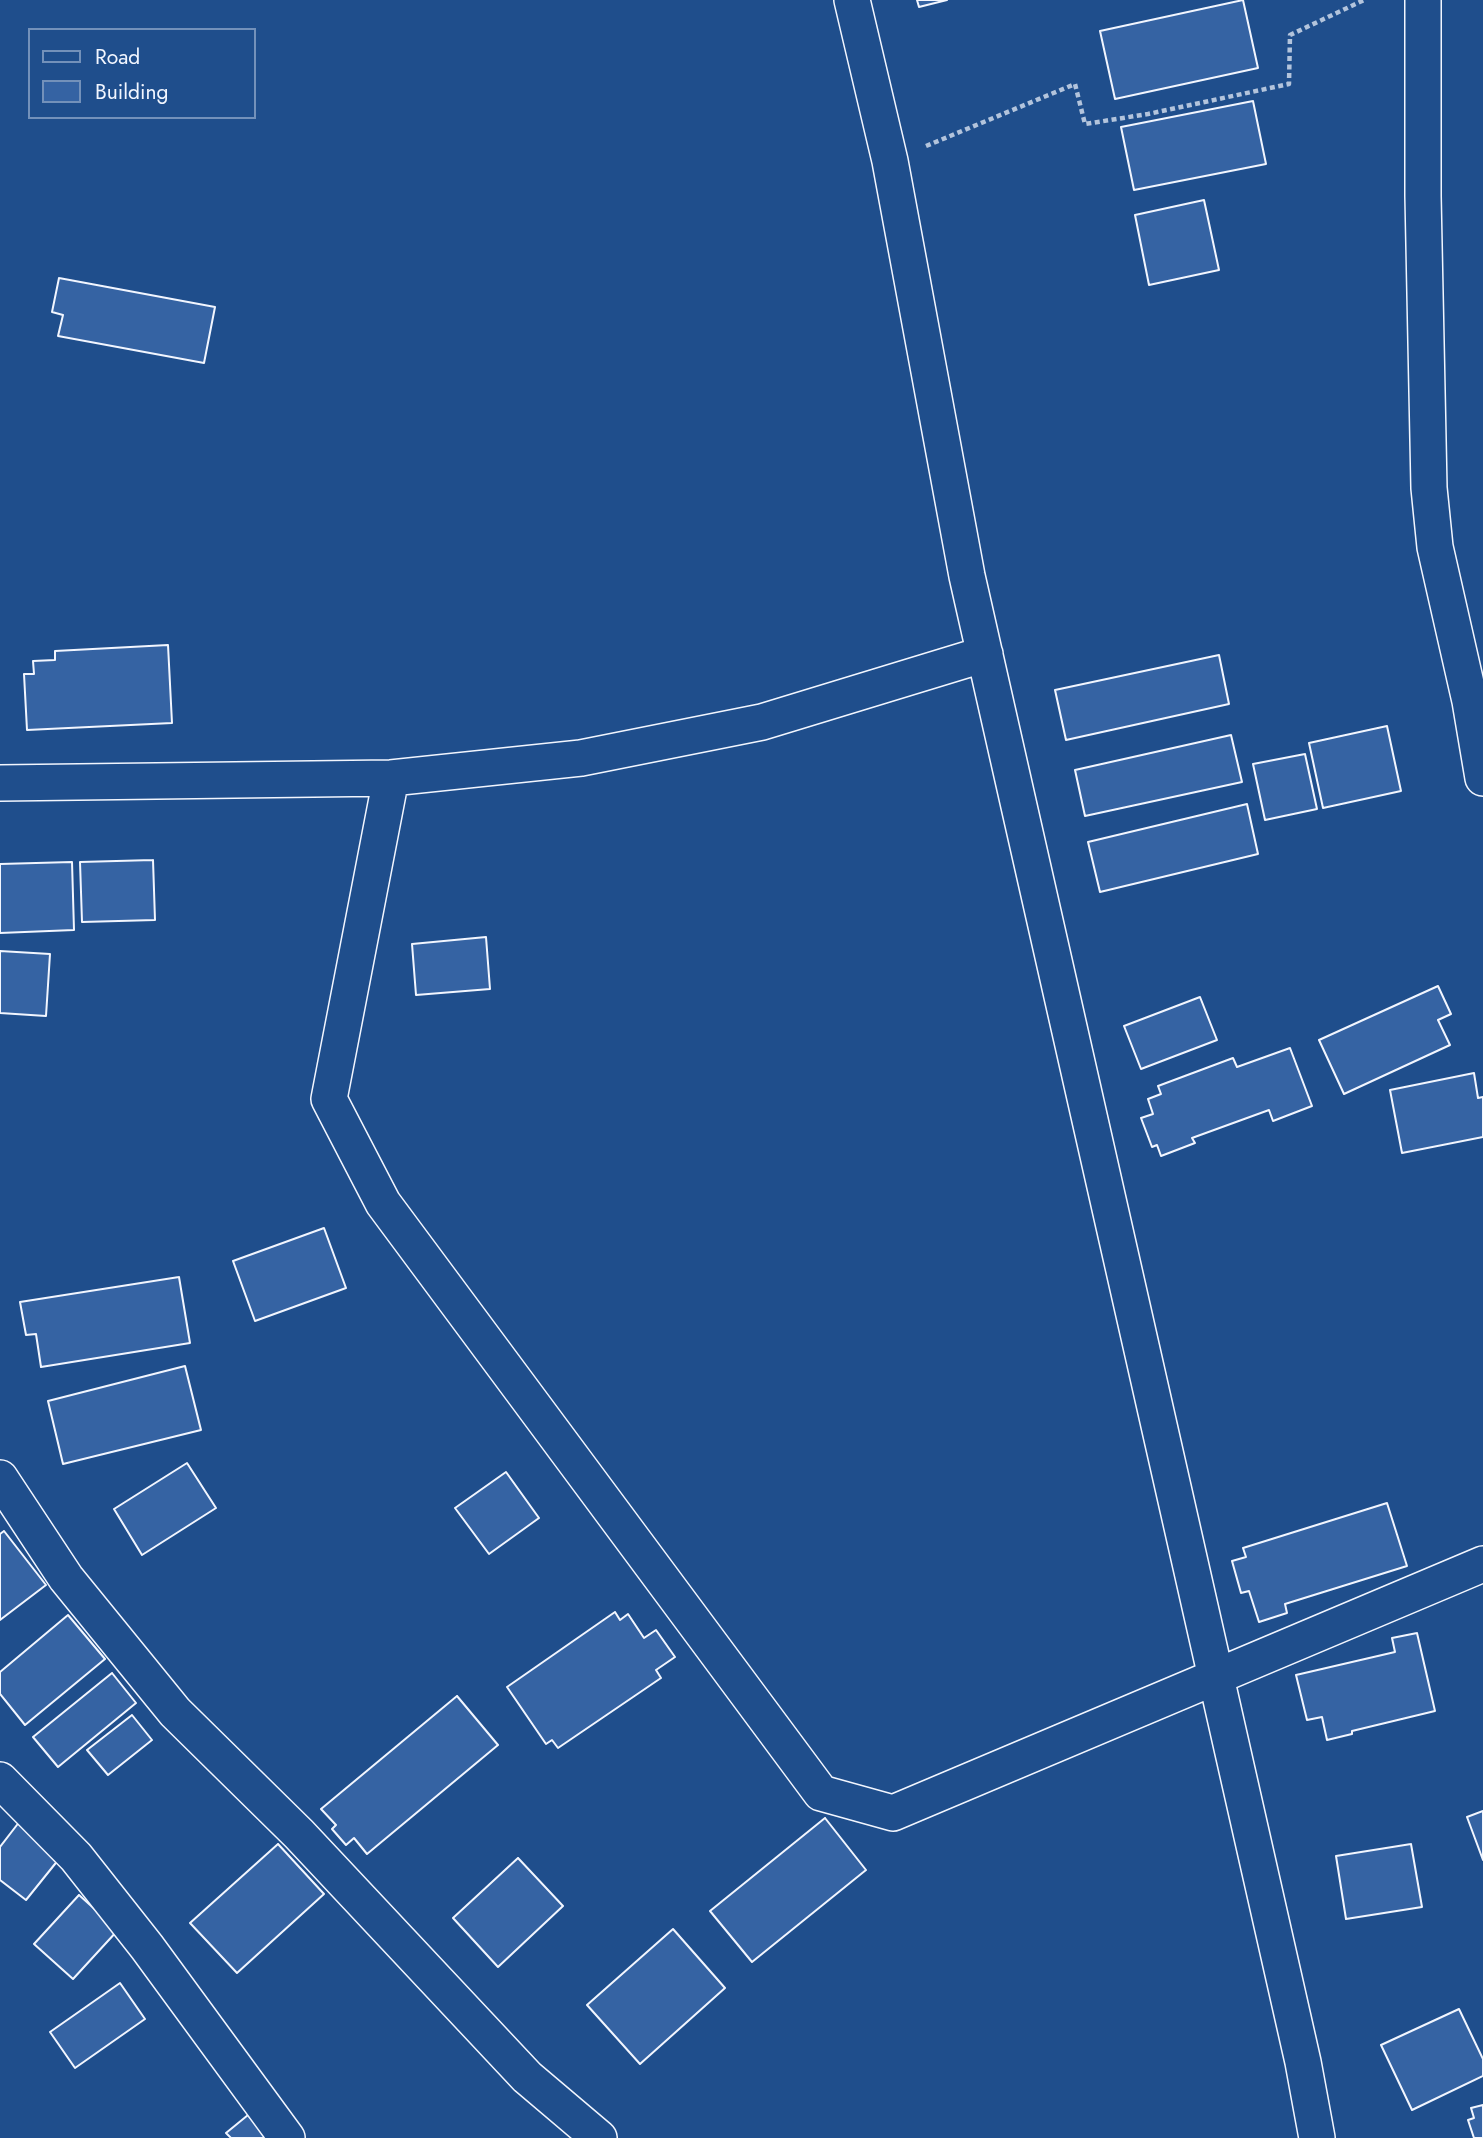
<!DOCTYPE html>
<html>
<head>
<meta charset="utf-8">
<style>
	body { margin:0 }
	#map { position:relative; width:1483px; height:2138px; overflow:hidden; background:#1f4e8c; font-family:Jost,sans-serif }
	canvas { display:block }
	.legend { position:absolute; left:28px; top:28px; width:228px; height:91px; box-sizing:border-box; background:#1f4e8c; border:2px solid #7391ba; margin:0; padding:9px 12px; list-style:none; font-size:21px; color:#f2f6ff }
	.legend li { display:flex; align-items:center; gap:14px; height:35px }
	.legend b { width:35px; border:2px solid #7391ba }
</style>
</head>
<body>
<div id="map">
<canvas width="1483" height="2138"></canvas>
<ul class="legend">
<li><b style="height:9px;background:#1f4e8c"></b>Road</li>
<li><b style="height:19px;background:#3563a3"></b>Building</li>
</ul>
</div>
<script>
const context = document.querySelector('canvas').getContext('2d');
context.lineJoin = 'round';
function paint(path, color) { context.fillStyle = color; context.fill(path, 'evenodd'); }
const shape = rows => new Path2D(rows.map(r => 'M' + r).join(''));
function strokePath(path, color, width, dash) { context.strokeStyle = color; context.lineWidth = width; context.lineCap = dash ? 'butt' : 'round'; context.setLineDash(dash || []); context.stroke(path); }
const building = shape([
	[917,0,947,0,919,7,917,0],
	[1243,0,1258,68,1115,99,1100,31,1243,0],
	[1253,101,1266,164,1134,190,1121,127,1253,101],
	[1204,200,1219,270,1149,285,1135,215,1204,200],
	[59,278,215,307,204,363,58,336,63,315,52,312,59,278],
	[168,645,172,723,27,730,24,674,34,674,33,661,55,660,55,651,168,645],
	[1219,655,1229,704,1066,740,1055,690,1219,655],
	[1387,726,1401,791,1323,808,1309,743,1387,726],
	[1231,735,1242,782,1085,816,1075,770,1231,735],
	[1305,754,1317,809,1265,820,1253,764,1305,754],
	[1247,804,1258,854,1100,892,1088,842,1247,804],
	[153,860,155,920,82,922,80,862,153,860],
	[72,862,74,930,0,933,0,864,72,862],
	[486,937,490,989,416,995,412,944,486,937],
	[0,951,50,954,46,1016,0,1013,0,951],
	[1438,986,1451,1014,1438,1020,1450,1045,1344,1094,1319,1040,1438,986],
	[1200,997,1217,1040,1141,1069,1124,1026,1200,997],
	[1290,1048,1312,1106,1273,1121,1269,1110,1192,1138,1195,1143,1161,1156,1157,1145,1152,1147,1141,1118,1153,1114,1148,1099,1161,1094,1158,1086,1233,1058,1237,1067,1290,1048],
	[1474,1073,1478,1098,1483,1097,1483,1137,1402,1153,1390,1090,1474,1073],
	[324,1228,346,1288,255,1321,233,1261,324,1228],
	[179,1277,190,1343,41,1367,36,1334,26,1335,20,1302,179,1277],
	[185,1366,201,1430,63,1464,48,1401,185,1366],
	[187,1463,216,1508,142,1555,114,1509,187,1463],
	[506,1472,539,1518,489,1554,455,1508,506,1472],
	[1387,1503,1407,1566,1285,1604,1287,1613,1259,1622,1249,1591,1241,1593,1232,1561,1246,1557,1243,1548,1387,1503],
	[4,1531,46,1585,0,1620,0,1534,4,1531],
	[615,1612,620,1620,628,1614,644,1638,656,1630,675,1657,656,1670,661,1678,558,1748,552,1740,546,1744,507,1687,615,1612],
	[68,1615,105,1659,25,1725,0,1694,0,1672,68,1615],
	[1417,1633,1435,1711,1352,1731,1352,1734,1327,1740,1322,1717,1307,1720,1296,1675,1395,1652,1392,1638,1417,1633],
	[112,1673,136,1703,58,1767,33,1737,112,1673],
	[457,1696,498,1745,367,1854,354,1838,346,1845,332,1829,336,1825,321,1809,457,1696],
	[132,1715,152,1740,108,1775,87,1750,132,1715],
	[1483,1811,1483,1860,1467,1817,1483,1811],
	[825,1818,866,1870,752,1962,710,1911,825,1818],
	[20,1821,63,1854,26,1900,0,1880,0,1847,20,1821],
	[278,1844,324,1894,237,1973,190,1923,278,1844],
	[1411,1844,1422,1907,1346,1919,1336,1856,1411,1844],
	[518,1858,563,1906,498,1967,453,1918,518,1858],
	[79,1895,118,1930,73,1979,34,1944,79,1895],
	[673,1929,725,1988,640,2064,587,2005,673,1929],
	[120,1983,145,2019,75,2068,50,2032,120,1983],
	[1459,2009,1483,2059,1483,2076,1412,2110,1381,2045,1459,2009],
	[1483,2105,1483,2138,1474,2138,1468,2120,1474,2118,1471,2108,1483,2105],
	[248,2115,268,2138,231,2138,226,2133,248,2115]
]);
paint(building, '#3563a3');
strokePath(building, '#f2f6ff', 2);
const minor = shape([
	[852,0,890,161,967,576,1303,2062,1317,2138],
	[1423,0,1423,196,1429,488,1435,547,1470,701,1483,778],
	[391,778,329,1099,383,1203,821,1793,893,1813,1483,1564],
	[0,783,391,778,581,758,762,722,985,654],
	[0,1478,66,1578,175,1712,299,1834,527,2077,599,2138],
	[0,1780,76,1857,147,1947,287,2138]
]);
strokePath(minor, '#f2f6ff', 38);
strokePath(shape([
	[926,146,1075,84,1085,124,1148,114,1289,84,1290,35,1364,0]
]), '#b3c4dc', 4.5, [5, 3.5]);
strokePath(minor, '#1f4e8c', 35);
</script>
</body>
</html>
